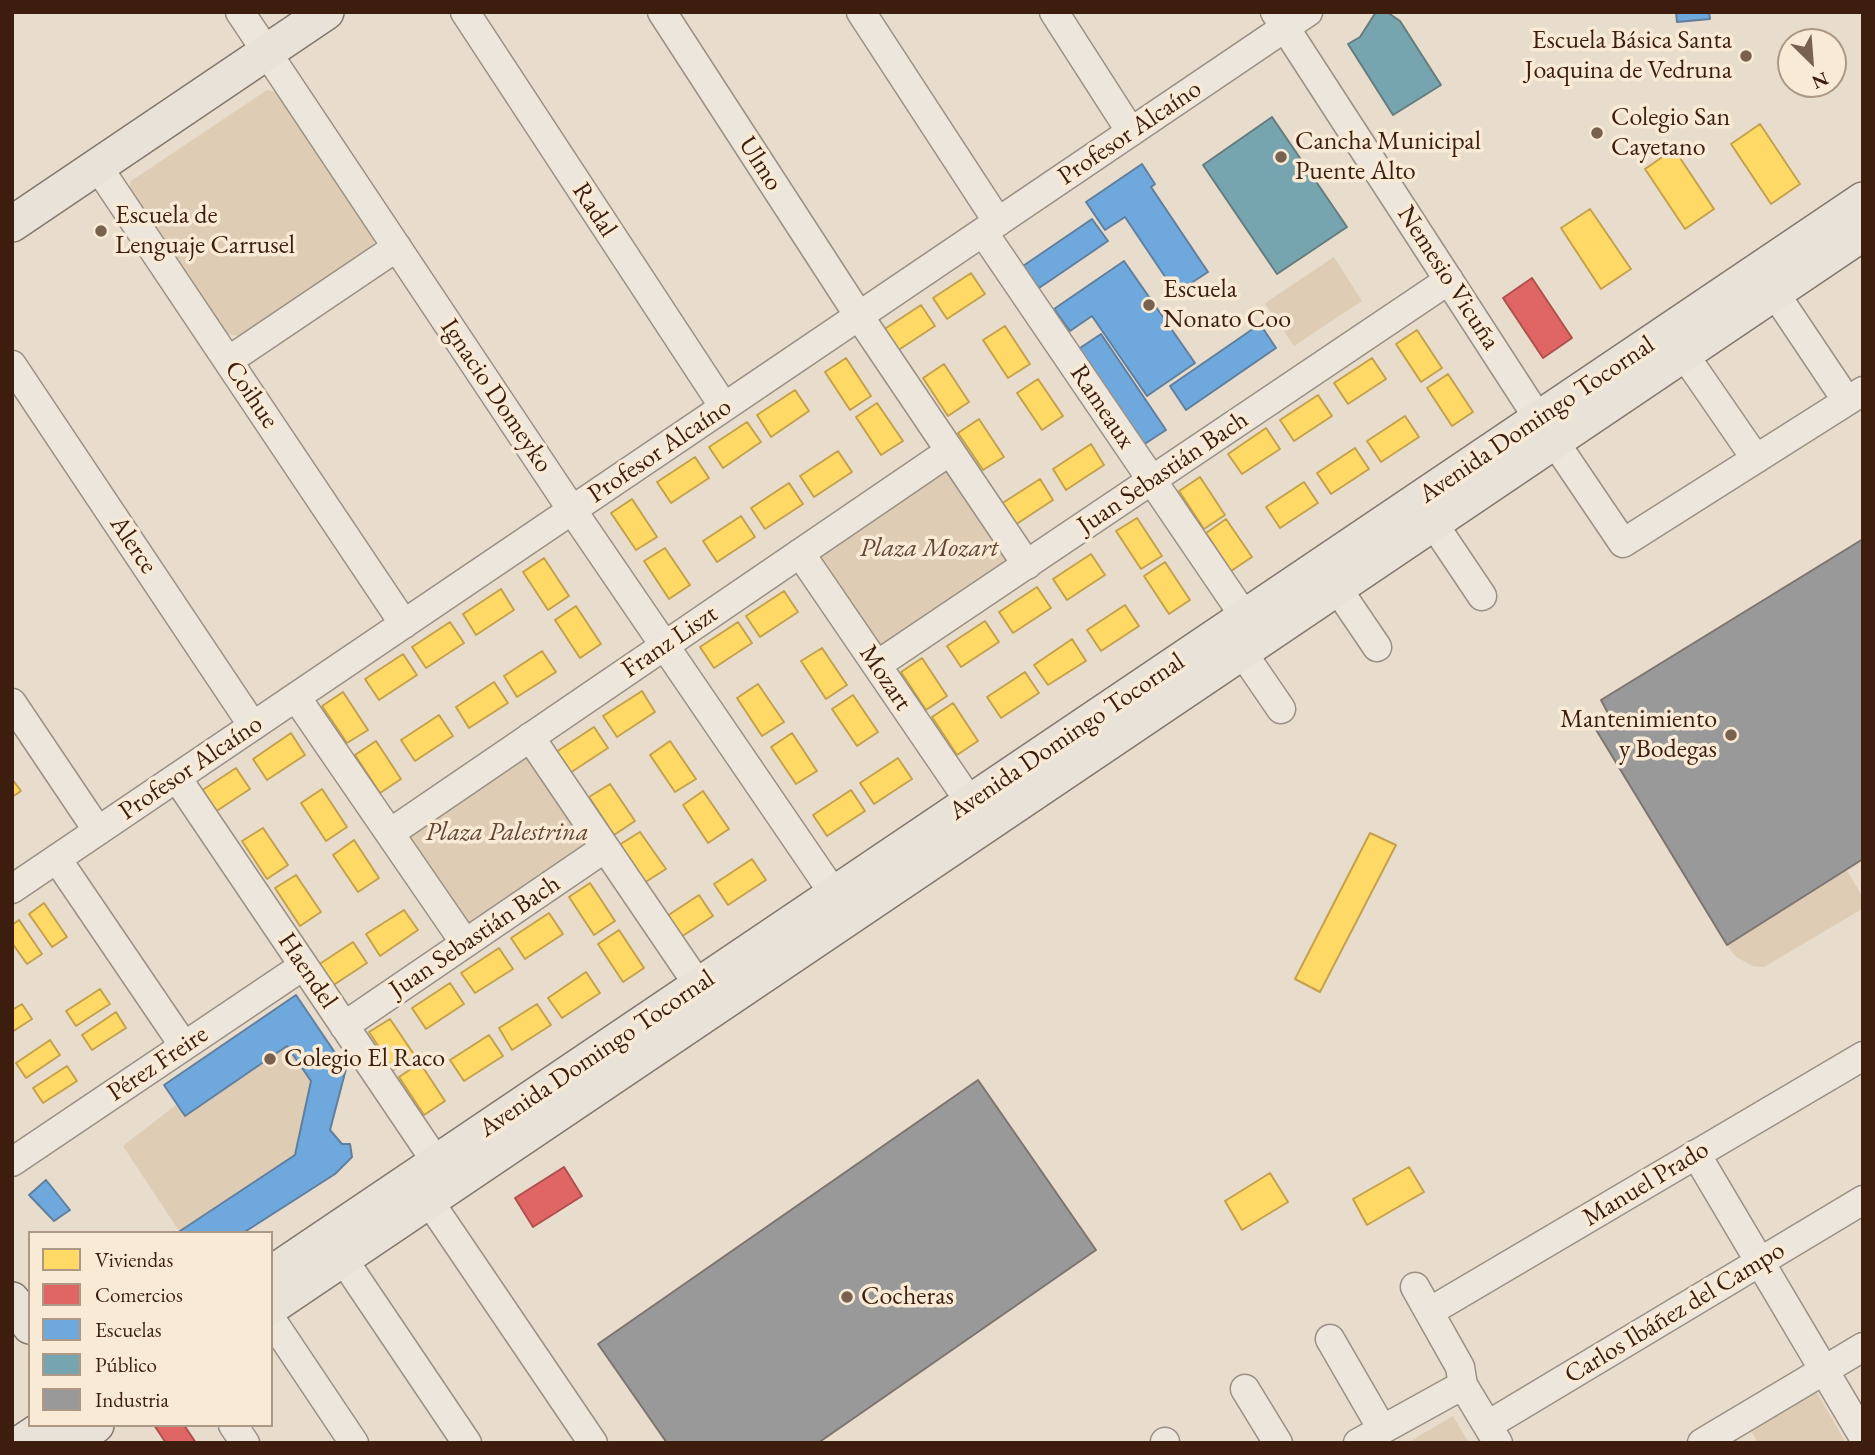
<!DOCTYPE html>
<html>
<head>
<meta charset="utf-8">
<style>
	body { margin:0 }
	#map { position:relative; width:1875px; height:1455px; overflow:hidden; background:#e8ddcc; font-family:"EB Garamond",serif }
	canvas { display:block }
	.frame { position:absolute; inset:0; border:14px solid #3d1e0e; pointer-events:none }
	.legend { position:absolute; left:28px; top:1231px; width:245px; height:196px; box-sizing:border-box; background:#f8ead5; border:2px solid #ad9885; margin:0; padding:9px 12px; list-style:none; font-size:21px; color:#3d1e0e }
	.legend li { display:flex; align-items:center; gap:14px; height:35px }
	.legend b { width:35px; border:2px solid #ad9885 }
	.north { position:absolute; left:1777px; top:28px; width:70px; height:70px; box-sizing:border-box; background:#f8ead5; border:2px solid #ad9885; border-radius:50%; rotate:155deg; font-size:19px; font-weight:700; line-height:28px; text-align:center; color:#3d1e0e }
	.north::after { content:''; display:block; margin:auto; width:24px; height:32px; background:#796150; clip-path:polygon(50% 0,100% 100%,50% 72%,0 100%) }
</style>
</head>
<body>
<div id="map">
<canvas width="1875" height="1455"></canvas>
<div class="frame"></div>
<ul class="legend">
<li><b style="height:19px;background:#ffd966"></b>Viviendas</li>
<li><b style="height:19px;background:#e06666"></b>Comercios</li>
<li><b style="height:19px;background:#6fa8dc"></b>Escuelas</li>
<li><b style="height:19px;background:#76a5af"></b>Público</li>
<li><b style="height:19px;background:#999"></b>Industria</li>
</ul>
<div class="north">N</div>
</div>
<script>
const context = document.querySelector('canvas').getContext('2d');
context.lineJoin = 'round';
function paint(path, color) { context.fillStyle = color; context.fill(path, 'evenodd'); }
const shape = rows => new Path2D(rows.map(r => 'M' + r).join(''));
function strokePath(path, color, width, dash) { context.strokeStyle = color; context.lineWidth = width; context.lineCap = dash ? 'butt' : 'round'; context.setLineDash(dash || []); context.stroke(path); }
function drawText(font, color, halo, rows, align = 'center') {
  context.font = font + ' "EB Garamond",serif'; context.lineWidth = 7; context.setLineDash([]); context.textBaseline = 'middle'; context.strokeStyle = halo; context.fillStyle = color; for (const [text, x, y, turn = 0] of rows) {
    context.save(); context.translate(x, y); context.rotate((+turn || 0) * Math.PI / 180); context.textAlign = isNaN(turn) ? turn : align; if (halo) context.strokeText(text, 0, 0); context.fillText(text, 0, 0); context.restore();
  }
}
paint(shape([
	[267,90,280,93,375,240,370,251,243,337,224,333,129,191,131,181],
	[1334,257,1362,301,1294,346,1265,303],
	[943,469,955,470,1013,553,1010,566,877,649,822,564,821,551],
	[531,754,593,845,471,932,461,928,404,828],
	[1846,869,1863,897,1862,909,1764,967,1752,966,1735,956,1727,945],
	[287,1046,311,1081,295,1155,179,1231,123,1146,177,1104,185,1115],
	[1816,1391,1846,1443,1758,1443,1750,1429],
	[1453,1416,1469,1443,1407,1443]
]), '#deccb4');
const homes = shape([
	[1760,124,1800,184,1771,204,1731,144,1760,124],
	[1674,149,1714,209,1685,229,1645,169,1674,149],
	[1590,209,1631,269,1601,289,1561,228,1590,209],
	[971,273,985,294,947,319,933,298,971,273],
	[921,305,935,326,897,351,883,330,921,305],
	[1005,326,1030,364,1008,378,983,340,1005,326],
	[1417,330,1442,368,1421,382,1396,344,1417,330],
	[846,358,871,396,850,410,825,372,846,358],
	[1372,358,1386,379,1348,404,1334,383,1372,358],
	[944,364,969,402,948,416,923,378,944,364],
	[1448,374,1473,412,1452,426,1427,388,1448,374],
	[1038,379,1063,416,1042,430,1017,393,1038,379],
	[795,390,809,411,771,437,757,415,795,390],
	[1318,395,1332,416,1294,441,1280,420,1318,395],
	[877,403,903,441,881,455,856,417,877,403],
	[1405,416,1419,437,1381,462,1367,441,1405,416],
	[979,419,1004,457,983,470,958,433,979,419],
	[747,422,761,442,723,468,709,447,747,422],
	[1266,428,1280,449,1242,474,1228,454,1266,428],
	[1091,444,1104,465,1066,490,1053,469,1091,444],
	[1355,448,1369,469,1331,494,1317,473,1355,448],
	[838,451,852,472,814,497,800,476,838,451],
	[695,457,709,478,671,503,657,482,695,457],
	[1200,477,1225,515,1204,529,1179,491,1200,477],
	[1040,479,1053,500,1015,525,1001,504,1040,479],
	[1304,482,1318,503,1280,528,1266,507,1304,482],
	[789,483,803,504,765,529,751,508,789,483],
	[632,499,657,537,636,550,611,513,632,499],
	[741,516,755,537,717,562,703,541,741,516],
	[1137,518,1162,556,1141,569,1116,531,1137,518],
	[1226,519,1252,557,1231,571,1206,533,1226,519],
	[665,548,690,585,669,599,644,561,665,548],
	[1091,554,1105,575,1067,600,1053,579,1091,554],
	[544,558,569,596,548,610,523,572,544,558],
	[1165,562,1190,600,1169,614,1144,576,1165,562],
	[1037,587,1051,608,1013,633,999,612,1037,587],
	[501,589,514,610,476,635,463,614,501,589],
	[784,591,798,612,760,637,746,616,784,591],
	[1125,605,1139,626,1101,651,1087,630,1125,605],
	[576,606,601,644,580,658,555,620,576,606],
	[985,621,999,642,961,667,947,646,985,621],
	[450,622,464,643,426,668,412,647,450,622],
	[738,622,752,643,714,668,700,647,738,622],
	[1072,639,1086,661,1048,685,1034,665,1072,639],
	[822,648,847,685,826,699,801,661,822,648],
	[542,651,556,672,517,697,504,676,542,651],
	[403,654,417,675,379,700,365,679,403,654],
	[922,658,947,696,926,710,901,672,922,658],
	[1025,672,1039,693,1001,718,987,697,1025,672],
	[494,682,508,703,469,728,456,707,494,682],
	[758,684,784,722,762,736,737,698,758,684],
	[642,691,655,712,617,737,603,716,642,691],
	[343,692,368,730,347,743,322,706,343,692],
	[853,695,878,732,857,746,832,709,853,695],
	[953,703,978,741,957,755,932,717,953,703],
	[439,715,453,736,415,761,401,740,439,715],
	[594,727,608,748,570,773,556,752,594,727],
	[291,733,305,755,267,780,253,759,291,733],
	[792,733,817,771,796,784,771,747,792,733],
	[376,741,401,779,380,793,355,755,376,741],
	[670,741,696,779,675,792,650,755,670,741],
	[898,758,912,779,874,804,860,783,898,758],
	[236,768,250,789,212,814,198,793,236,768],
	[12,779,21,791,12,797,12,779],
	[610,784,635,821,614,835,589,797,610,784],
	[322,789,347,827,326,841,301,803,322,789],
	[851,790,865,811,827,836,813,815,851,790],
	[703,791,729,829,708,843,683,805,703,791],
	[263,828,288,865,267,879,242,841,263,828],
	[640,832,666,869,644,883,619,845,640,832],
	[1370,833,1396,845,1320,992,1295,979,1370,833],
	[354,840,379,878,358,892,333,855,354,840],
	[752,859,766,880,728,905,714,884,752,859],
	[296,875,321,912,300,926,275,888,296,875],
	[590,883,615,921,594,935,569,897,590,883],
	[699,895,713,916,675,941,661,920,699,895],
	[44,903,67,937,52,947,29,914,44,903],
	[404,910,418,930,380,956,366,934,404,910],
	[549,913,563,934,525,959,511,938,549,913],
	[19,920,42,954,27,964,12,943,12,925,19,920],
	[619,930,644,968,623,982,598,944,619,930],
	[353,942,367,963,329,988,315,967,353,942],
	[499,948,513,969,475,993,461,973,499,948],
	[586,972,600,993,562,1018,548,998,586,972],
	[450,983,464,1004,426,1029,412,1008,450,983],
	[100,989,110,1004,76,1026,66,1011,100,989],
	[22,1004,32,1019,12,1032,12,1010,22,1004],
	[537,1004,551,1025,512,1050,499,1028,537,1004],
	[116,1012,126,1028,92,1050,82,1035,116,1012],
	[390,1019,415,1056,394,1070,369,1032,390,1019],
	[489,1035,503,1056,464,1081,450,1060,489,1035],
	[50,1040,60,1055,26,1078,16,1063,50,1040],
	[420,1063,445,1101,424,1115,399,1077,420,1063],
	[67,1066,77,1081,43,1103,33,1088,67,1066],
	[1409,1167,1424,1192,1367,1225,1353,1199,1409,1167],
	[1270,1173,1288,1202,1242,1230,1225,1201,1270,1173]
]);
paint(homes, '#ffd966');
strokePath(homes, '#c5a14c', 2);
const shops = shape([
	[1532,278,1572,338,1543,358,1503,298,1532,278],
	[564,1167,582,1196,533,1227,515,1198,564,1167],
	[154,1425,184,1425,196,1443,166,1443,154,1425]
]);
paint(shops, '#e06666');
strokePath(shops, '#af504c', 2);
const schools = shape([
	[1676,12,1709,12,1710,19,1677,22,1676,12],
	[1142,164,1155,184,1151,187,1208,272,1176,293,1125,217,1105,230,1086,202,1142,164],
	[1092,219,1108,241,1039,288,1023,266,1092,219],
	[1124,261,1195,363,1147,396,1092,316,1070,331,1054,309,1124,261],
	[1260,324,1276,348,1186,410,1170,386,1260,324],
	[1101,334,1166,430,1143,445,1077,350,1101,334],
	[296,995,346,1069,330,1130,342,1144,350,1144,352,1157,335,1174,243,1233,177,1233,295,1155,311,1081,287,1046,185,1116,164,1085,296,995],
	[46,1180,70,1210,54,1221,29,1195,46,1180]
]);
paint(schools, '#6fa8dc');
strokePath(schools, '#607f9e', 2);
const public = shape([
	[1376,12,1387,12,1400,21,1441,85,1393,115,1348,44,1360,37,1376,12],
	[1272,117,1347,227,1277,274,1203,165,1272,117]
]);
paint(public, '#76a5af');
strokePath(public, '#657c7f', 2);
const industry = shape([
	[1863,539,1863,859,1727,945,1595,728,1610,717,1601,700,1863,539],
	[978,1080,1096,1250,818,1443,667,1443,598,1344,978,1080]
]);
paint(industry, '#999');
strokePath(industry, '#7d746f', 2);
const minor = shape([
	[240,12,572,510,845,910],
	[465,12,724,407],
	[662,12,859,316,1027,565],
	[861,12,998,222],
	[1054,12,1131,132],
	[1275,12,1527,401,1623,543,1863,391],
	[98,167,404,624],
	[983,232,1245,617],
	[1774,292,1847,401],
	[1683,353,1756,459],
	[228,361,397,247],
	[12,365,253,726],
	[1433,523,1482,596],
	[800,553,970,802],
	[1337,588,1377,647],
	[1242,652,1281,709],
	[877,665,1449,280],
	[296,697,465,943],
	[12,703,98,831],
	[530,737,699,986],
	[177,778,437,1163],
	[390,833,950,451],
	[57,859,184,1046],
	[12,889,1308,12],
	[344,1026,605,848],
	[1696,1154,1863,1436],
	[12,1162,303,966],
	[429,1201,593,1443],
	[343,1259,467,1443],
	[1415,1287,1460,1367,1463,1385,1498,1443],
	[1429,1312,1863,1056],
	[271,1319,354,1443],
	[1330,1339,1382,1429],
	[1245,1389,1278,1443],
	[233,1425,245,1443],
	[1488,1425,1863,1200],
	[1165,1442,1165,1443],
	[1358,1443,1463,1385],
	[1702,1443,1863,1347]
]);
const major = shape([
	[12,224,326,12],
	[271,1274,1863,200],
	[12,1300,30,1326],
	[271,1307,1863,233],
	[21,1443,48,1425],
	[70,1443,96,1425]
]);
strokePath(minor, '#9a9084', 31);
strokePath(major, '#82776c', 38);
strokePath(minor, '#ece6dd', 28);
strokePath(major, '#e9e2d8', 35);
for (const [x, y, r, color] of [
	[1746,56,7,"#796150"],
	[1597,133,7,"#796150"],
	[1281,157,7,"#796150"],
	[101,231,7,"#796150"],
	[1149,305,7,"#796150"],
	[1731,735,7,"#796150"],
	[270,1059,7,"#796150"],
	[847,1297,7,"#796150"]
]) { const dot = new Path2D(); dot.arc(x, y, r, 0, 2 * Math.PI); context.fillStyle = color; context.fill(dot); strokePath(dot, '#f8ead5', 2.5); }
drawText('26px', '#3d1e0e', '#f8ead5', [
	["Escuela Básica Santa",1732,41,"right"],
	["Joaquina de Vedruna",1732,71,"right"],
	["Colegio San",1611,118],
	["Cayetano",1611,148],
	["Cancha Municipal",1295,142],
	["Puente Alto",1295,172],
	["Escuela de",115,216],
	["Lenguaje Carrusel",115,246],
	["Escuela",1163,290],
	["Nonato Coo",1163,320],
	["Mantenimiento",1717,720,"right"],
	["y Bodegas",1717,750,"right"],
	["Colegio El Raco",284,1059],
	["Cocheras",861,1297]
], 'left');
drawText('26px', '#3d1e0e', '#f8ead5', [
	["Profesor Alcaíno",1130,133,-34],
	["Ulmo",760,164,57],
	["Radal",594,210,57],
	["Nemesio Vicuña",1448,278,57],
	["Coihue",251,395,56],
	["Ignacio Domeyko",496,396,56],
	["Rameaux",1102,407,56],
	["Avenida Domingo Tocornal",1537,420,-34],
	["Profesor Alcaíno",660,451,-34],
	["Juan Sebastián Bach",1163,473,-34],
	["Alerce",133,545,56],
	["Franz Liszt",670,642,-34],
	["Mozart",885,678,56],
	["Avenida Domingo Tocornal",1067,737,-34],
	["Profesor Alcaíno",191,768,-34],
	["Juan Sebastián Bach",475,937,-34],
	["Haendel",307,971,56],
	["Avenida Domingo Tocornal",597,1054,-34],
	["Pérez Freire",158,1064,-34],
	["Manuel Prado",1646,1184,-31],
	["Carlos Ibáñez del Campo",1675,1313,-31]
]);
drawText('italic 26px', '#634633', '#f8ead5', [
	["Plaza Mozart",929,549],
	["Plaza Palestrina",507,833]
]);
</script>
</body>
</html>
